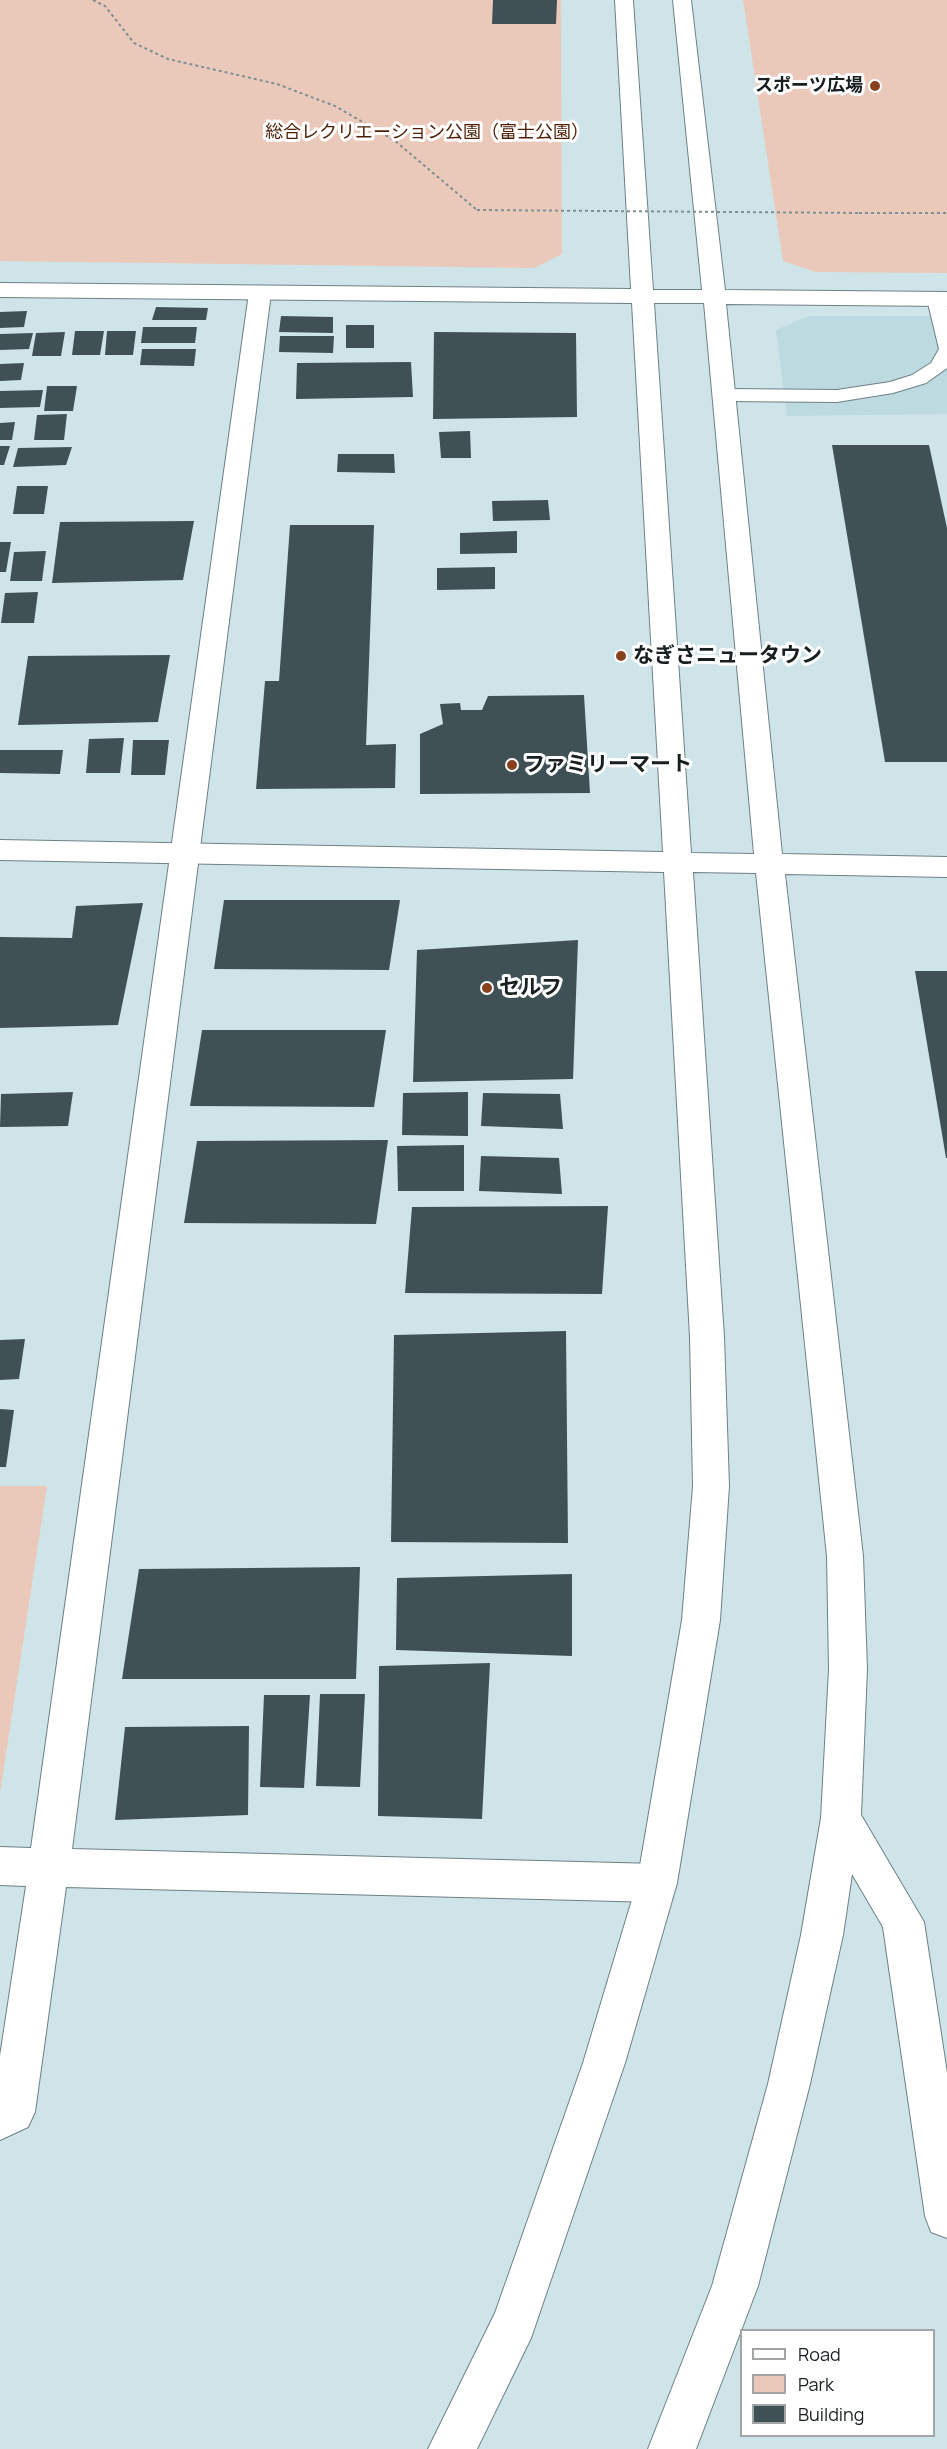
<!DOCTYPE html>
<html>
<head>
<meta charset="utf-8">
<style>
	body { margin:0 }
	#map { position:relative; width:947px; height:2449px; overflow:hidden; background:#cfe4e9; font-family:Manrope,sans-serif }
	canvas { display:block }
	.legend { position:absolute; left:740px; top:2329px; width:195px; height:108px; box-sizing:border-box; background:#fff; border:2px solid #a2a5a6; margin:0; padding:8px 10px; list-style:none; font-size:18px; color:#171f21 }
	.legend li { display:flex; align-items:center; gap:12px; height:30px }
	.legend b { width:30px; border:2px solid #a2a5a6 }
</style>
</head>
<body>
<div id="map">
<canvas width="947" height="2449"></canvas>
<ul class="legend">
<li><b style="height:8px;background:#fff"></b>Road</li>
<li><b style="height:16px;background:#ebc9ba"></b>Park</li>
<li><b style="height:16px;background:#3f5155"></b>Building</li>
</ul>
</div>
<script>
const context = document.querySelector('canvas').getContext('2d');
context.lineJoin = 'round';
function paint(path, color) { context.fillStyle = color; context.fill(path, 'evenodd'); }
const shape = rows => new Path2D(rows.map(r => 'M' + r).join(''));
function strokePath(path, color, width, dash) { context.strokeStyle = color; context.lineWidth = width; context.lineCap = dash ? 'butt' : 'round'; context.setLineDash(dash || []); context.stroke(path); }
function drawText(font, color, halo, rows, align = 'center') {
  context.font = font + ' Manrope,"Noto Sans JP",sans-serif'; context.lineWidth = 6; context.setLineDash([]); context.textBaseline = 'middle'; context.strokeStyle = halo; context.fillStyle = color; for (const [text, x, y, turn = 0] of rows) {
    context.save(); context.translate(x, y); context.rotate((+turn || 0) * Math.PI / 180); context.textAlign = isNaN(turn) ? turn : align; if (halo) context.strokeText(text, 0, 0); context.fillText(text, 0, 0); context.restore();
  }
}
paint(shape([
	[809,316,947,316,947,414,787,416,776,330]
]), '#bcdae0');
paint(shape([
	[0,0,561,0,562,254,534,268,0,261],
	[743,0,947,0,947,273,816,272,783,261],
	[0,1486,47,1486,0,1793]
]), '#ebc9ba');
paint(shape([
	[493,0,557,0,556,24,492,24],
	[156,307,208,308,206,320,152,320],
	[27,311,24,327,0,328,0,312],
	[281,316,333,317,333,333,279,332],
	[346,325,374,325,374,348,346,348],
	[143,327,197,327,195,343,141,343],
	[75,331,104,331,100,355,72,355],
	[107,331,136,331,133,355,105,355],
	[65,332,61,356,32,356,36,333],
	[434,332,576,333,577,417,433,419],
	[33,333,29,349,0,350,0,334],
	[280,336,334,336,333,353,279,352],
	[142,349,196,349,194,366,140,365],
	[411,362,413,397,296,399,297,363],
	[24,363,21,380,0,381,0,364],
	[47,386,77,386,73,411,44,411],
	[43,390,40,407,0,408,0,391],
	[67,414,64,440,34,440,37,415],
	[15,422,12,440,0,440,0,423],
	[470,431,471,458,441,458,439,432],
	[832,445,929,445,947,528,947,762,885,762],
	[0,446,10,446,4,465,0,465],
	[72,447,66,465,13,467,18,448],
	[338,454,394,454,395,473,337,472],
	[17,486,48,486,44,514,13,514],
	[548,500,550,520,493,521,492,501],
	[194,521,183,580,52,583,60,522],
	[290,525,374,525,366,745,396,744,395,788,256,789,265,681,279,681],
	[517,531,517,553,460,554,460,533],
	[0,542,11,542,6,572,0,572],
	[46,551,42,581,10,581,14,552],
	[495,567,495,589,437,590,437,568],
	[38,592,34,623,1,623,5,593],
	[170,655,158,722,18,725,28,656],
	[584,695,590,793,420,794,420,734,443,724,440,704,460,703,461,710,482,710,488,696],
	[124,738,120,773,86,773,89,739],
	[133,740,169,740,165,775,131,775],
	[0,750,63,750,60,774,0,773],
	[224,900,400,900,389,970,214,969],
	[143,903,118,1025,0,1028,0,937,72,938,76,906],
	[578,940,573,1079,413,1082,417,950],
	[915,971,947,971,947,1158,946,1158],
	[202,1030,386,1030,374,1107,190,1106],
	[73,1092,68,1126,0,1127,1,1094],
	[468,1092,468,1136,402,1135,403,1093],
	[483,1093,560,1094,563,1129,481,1126],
	[388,1140,376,1224,184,1223,197,1141],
	[464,1145,464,1191,398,1191,397,1146],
	[481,1156,559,1158,562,1194,479,1191],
	[608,1206,602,1294,405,1293,412,1207],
	[566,1331,568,1543,391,1542,394,1335],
	[25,1339,19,1379,0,1380,0,1340],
	[0,1409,14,1410,6,1467,0,1467],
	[360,1567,356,1679,122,1679,139,1569],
	[572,1574,572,1656,396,1650,397,1578],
	[490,1663,482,1819,378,1816,379,1666],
	[320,1694,365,1694,360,1787,316,1786],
	[264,1695,310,1695,304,1788,260,1787],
	[249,1726,248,1815,115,1820,125,1727]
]), '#3f5155');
const service = shape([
	[936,294,942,295,947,307,947,368,926,383,893,393,837,402,725,401,718,399,715,395,718,391,725,389,837,390,890,382,912,375,931,363,939,349,927,299,930,295,936,294]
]);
const minor = shape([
	[260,286,268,288,271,293,72,1849,657,1864,671,1869,677,1883,671,1897,657,1902,66,1887,35,2112,28,2127,0,2140,0,2056,26,1886,0,1885,0,1847,31,1848,249,293,252,288,260,286]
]);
const tertiary = shape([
	[615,0,633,0,653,290,702,290,673,0,691,0,725,290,947,292,947,306,726,304,782,854,947,857,947,877,785,874,863,1556,867,1669,861,1815,924,1922,947,2073,947,2238,931,2232,925,2216,883,1927,852,1874,843,1935,810,2084,758,2286,696,2449,648,2449,712,2286,768,2084,801,1935,821,1818,829,1669,827,1556,756,873,693,872,724,1337,729,1486,720,1620,677,1883,625,2063,531,2338,477,2449,428,2449,495,2313,583,2063,637,1883,682,1620,693,1486,690,1337,664,872,0,860,0,840,663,852,632,303,0,297,0,283,631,289,615,0],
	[654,303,704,303,754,854,691,853,654,303]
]);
strokePath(service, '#6d8185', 2);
strokePath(minor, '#6d8185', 2);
strokePath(tertiary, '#6d8185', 2);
strokePath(shape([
	[93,0,105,6,134,43,168,59,277,84,335,106,394,140,477,210],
	[859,213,947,213]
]), '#7f8e92', 2, [3, 3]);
paint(service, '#fff');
paint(minor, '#fff');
paint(tertiary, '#fff');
strokePath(shape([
	[477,210,859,213]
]), '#7f8e92', 2, [3, 3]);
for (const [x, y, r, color] of [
	[875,86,6,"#88411d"],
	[621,656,6,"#88411d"],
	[512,765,6,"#88411d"],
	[487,988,6,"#88411d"]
]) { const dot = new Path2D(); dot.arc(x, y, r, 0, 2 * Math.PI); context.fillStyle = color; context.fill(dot); strokePath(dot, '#fff', 2); }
drawText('bold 18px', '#171f21', '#fff', [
	["スポーツ広場",863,86]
], 'right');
drawText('18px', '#4e1f06', '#fff', [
	["総合レクリエーション公園（富士公園）",427,133]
]);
drawText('bold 21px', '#171f21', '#fff', [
	["なぎさニュータウン",633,656],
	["ファミリーマート",524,765],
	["セルフ",499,988]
], 'left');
</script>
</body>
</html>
